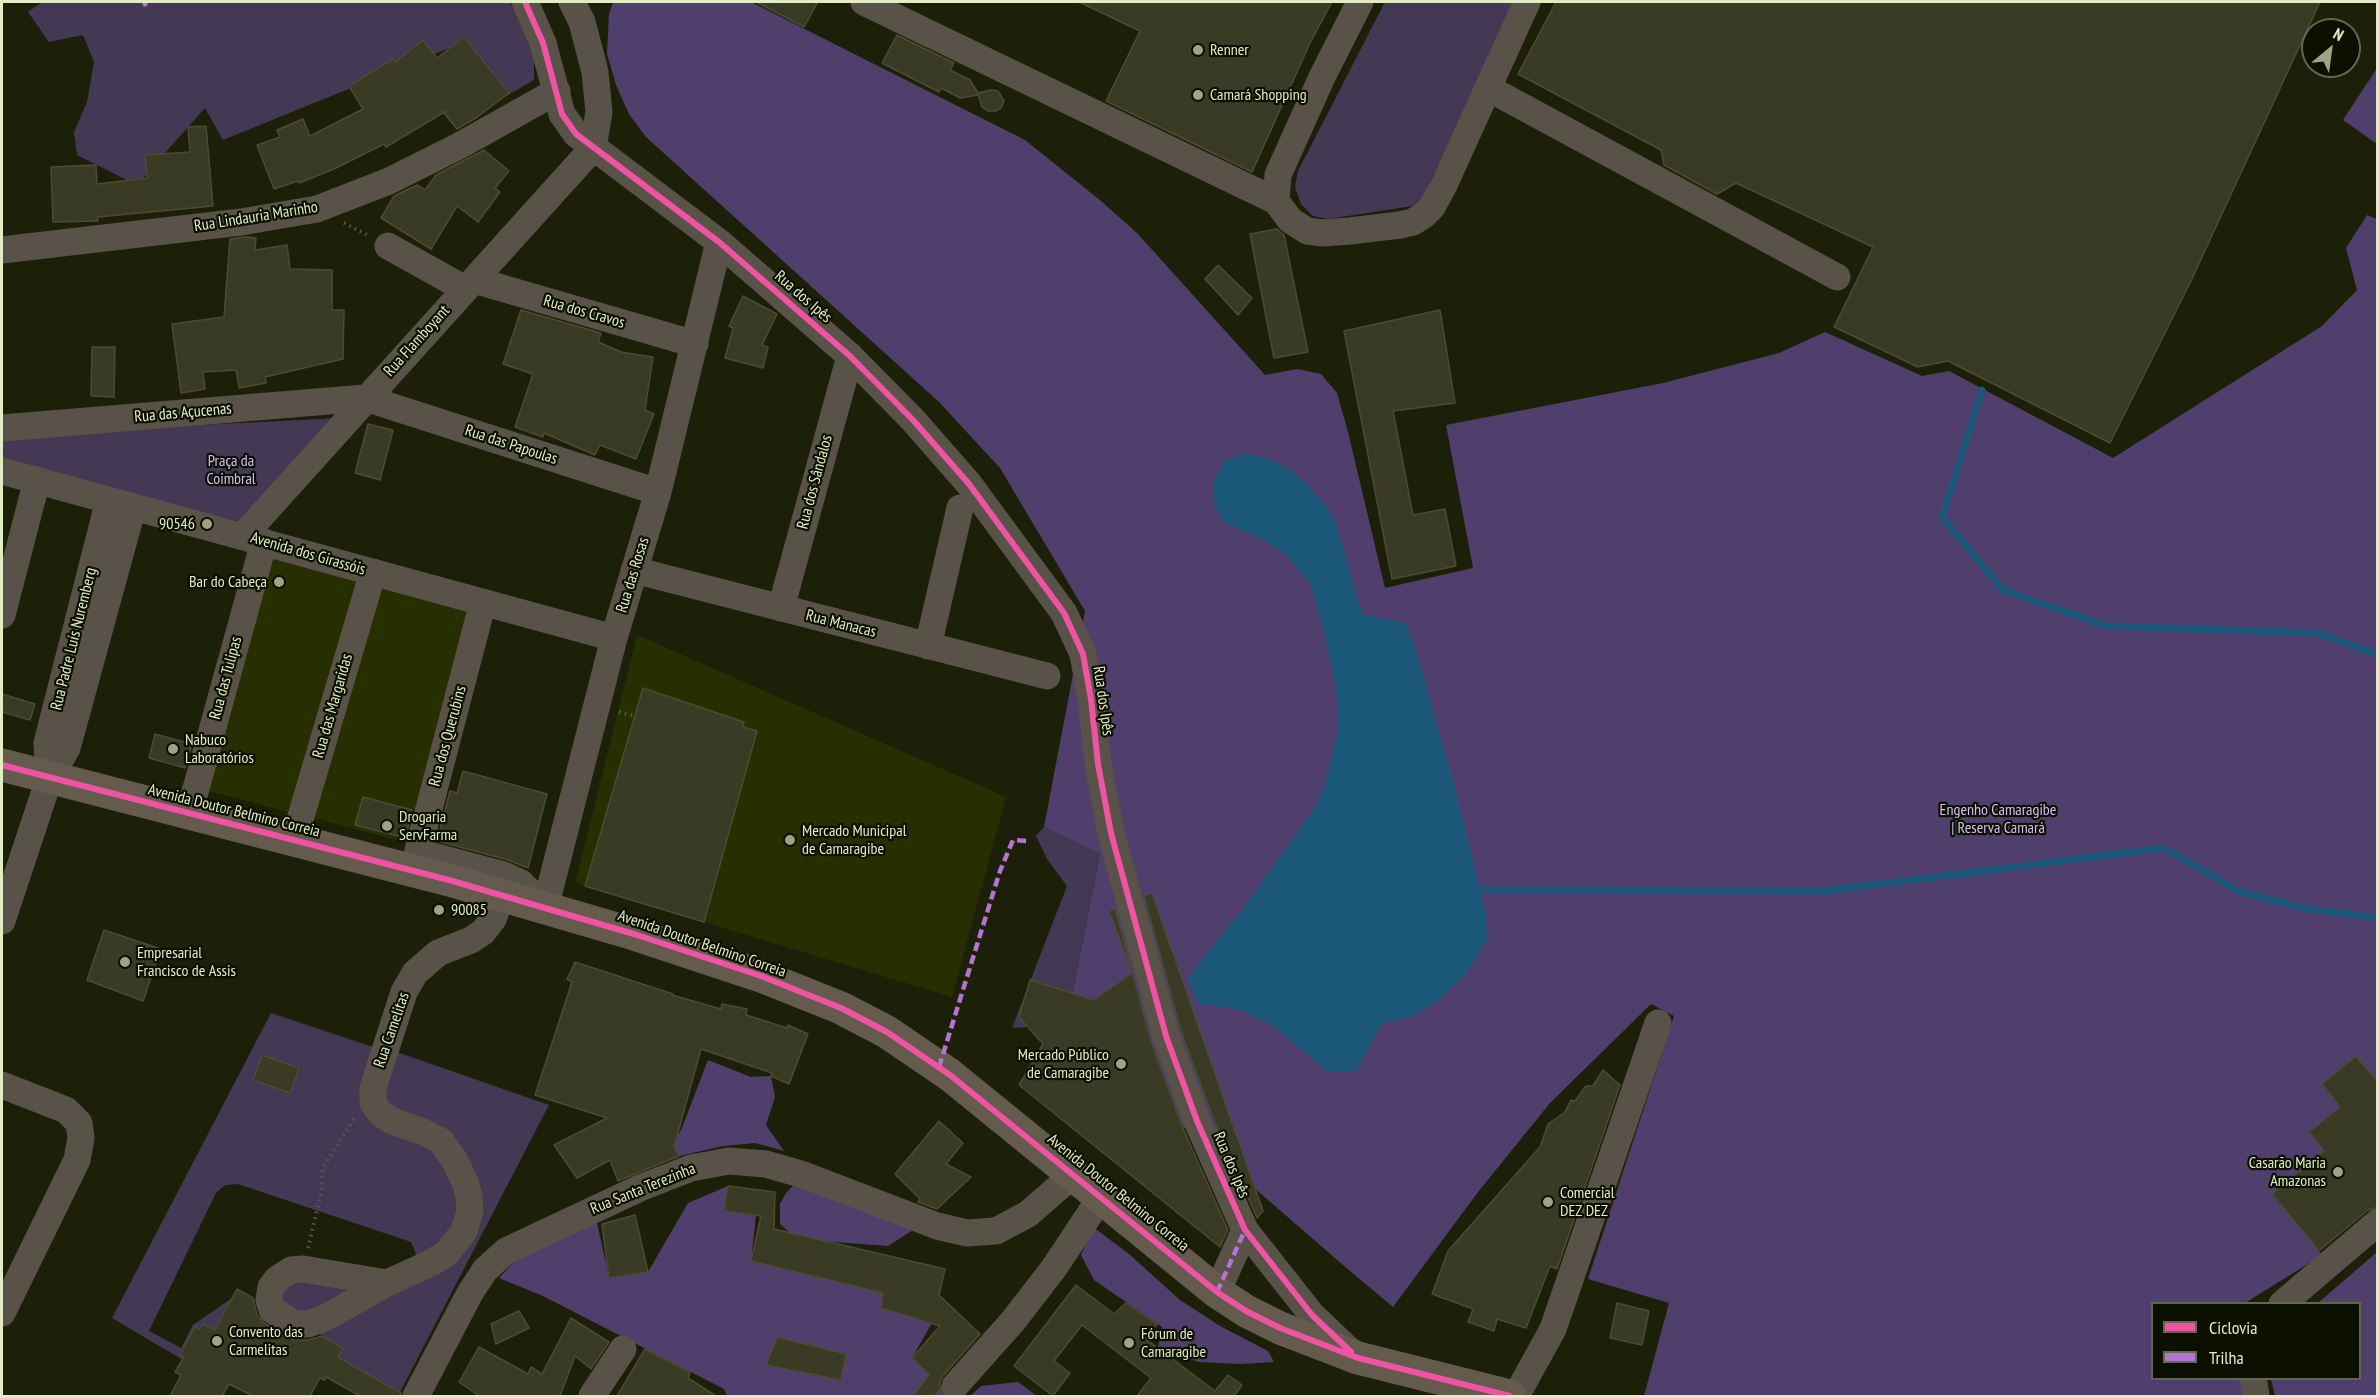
<!DOCTYPE html>
<html>
<head>
<meta charset="utf-8">
<style>
	body { margin:0 }
	#map { position:relative; width:2379px; height:1398px; overflow:hidden; background:#1c2009; font-family:"PT Sans Narrow",sans-serif }
	canvas { display:block }
	.frame { position:absolute; inset:0; border:3px solid #e2ecc4; pointer-events:none }
	.legend { position:absolute; left:2151px; top:1302px; width:210px; height:78px; box-sizing:border-box; background:#0c1000; border:2px solid #62684e; margin:0; padding:8px 10px; list-style:none; font-size:18px; color:#e2ecc4 }
	.legend li { display:flex; align-items:center; gap:12px; height:30px }
	.legend b { width:30px; border:2px solid #62684e }
	.north { position:absolute; left:2301px; top:18px; width:60px; height:60px; box-sizing:border-box; background:#0c1000; border:2px solid #62684e; border-radius:50%; rotate:29deg; font-size:16px; font-weight:700; line-height:24px; text-align:center; color:#e2ecc4 }
	.north::after { content:''; display:block; margin:auto; width:21px; height:27px; background:#9da583; clip-path:polygon(50% 0,100% 100%,50% 72%,0 100%) }
</style>
</head>
<body>
<div id="map">
<canvas width="2379" height="1398"></canvas>
<div class="frame"></div>
<ul class="legend">
<li><b style="height:8px;background:#f153a3"></b>Ciclovia</li>
<li><b style="height:8px;background:#b673d3"></b>Trilha</li>
</ul>
<div class="north">N</div>
</div>
<script>
const context = document.querySelector('canvas').getContext('2d');
context.lineJoin = 'round';
function paint(path, color) { context.fillStyle = color; context.fill(path, 'evenodd'); }
const shape = rows => new Path2D(rows.map(r => 'M' + r).join(''));
function strokePath(path, color, width, dash) { context.strokeStyle = color; context.lineWidth = width; context.lineCap = dash ? 'butt' : 'round'; context.setLineDash(dash || []); context.stroke(path); }
function drawText(font, color, halo, rows, align = 'center') {
  context.font = font + ' "PT Sans Narrow",sans-serif'; context.lineWidth = 4.5; context.setLineDash([]); context.textBaseline = 'middle'; context.strokeStyle = halo; context.fillStyle = color; for (const [text, x, y, turn = 0] of rows) {
    context.save(); context.translate(x, y); context.rotate((+turn || 0) * Math.PI / 180); context.textAlign = isNaN(turn) ? turn : align; if (halo) context.strokeText(text, 0, 0); context.fillText(text, 0, 0); context.restore();
  }
}
paint(shape([
	[265,549,362,575,299,815,202,789],
	[378,578,475,604,411,844,314,818],
	[637,635,1006,797,952,997,575,883]
]), '#272f01');
paint(shape([
	[42,2,510,2,534,55,534,80,503,98,464,42,223,140,205,108,142,179,127,180,77,155,74,132,87,102,94,62,83,35,49,42,28,12],
	[1385,2,1512,2,1505,28,1419,205,1328,219,1313,216,1301,204,1295,187,1298,171],
	[340,418,246,523,2,463,2,435],
	[1044,827,1100,854,1066,1025,1012,1028,1067,886,1047,859,1036,836],
	[271,1013,376,1048,362,1077,432,1145,462,1197,455,1234,418,1259,411,1242,238,1184,225,1185,216,1193,149,1331,181,1348,193,1325,232,1298,215,1330,203,1324,200,1329,195,1327,181,1355,184,1357,183,1360,112,1318],
	[394,1051,549,1105,400,1392,377,1379,368,1396,360,1396,327,1378,342,1347,313,1330,423,1274,478,1192,399,1113,384,1102],
	[288,1281,365,1284,305,1318,284,1314,280,1289]
]), '#433955');
paint(shape([
	[613,2,751,2,1025,140,1101,201,1137,233,1265,375,1297,369,1321,374,1337,393,1348,432,1385,588,1473,568,1446,425,1663,383,1779,353,1825,332,1922,376,1949,371,2113,458,2322,326,2357,290,2346,248,2367,215,2377,219,2377,1082,2356,1056,2322,1084,2340,1107,2324,1151,2272,1194,2322,1255,2245,1303,2152,1304,2152,1378,2242,1379,2245,1396,1644,1396,1669,1303,1588,1279,1674,1016,1651,1004,1550,1103,1478,1192,1393,1307,1350,1271,1066,1025,1100,854,1044,827,1085,611,1000,468,939,402,646,137,629,114,616,85,607,54,609,14],
	[2377,68,2377,144,2343,120],
	[708,1060,751,1077,771,1076,775,1097,766,1125,784,1151,755,1143,723,1146,679,1156,672,1144,681,1130],
	[796,1183,913,1230,888,1246,822,1241,790,1233,780,1224,780,1204,786,1193],
	[728,1186,724,1211,756,1215,751,1261,883,1293,881,1308,932,1323,912,1358,951,1396,727,1396,724,1389,543,1296,499,1278,524,1251,596,1219,609,1277,648,1272,688,1203],
	[1093,1227,1129,1254,1180,1300,1220,1326,1268,1351,1274,1362,1240,1364,1199,1362,1158,1348,1162,1327,1094,1280,1081,1255],
	[2377,1252,2377,1396,2275,1396,2271,1379,2360,1378,2360,1304,2318,1303],
	[1018,1382,1037,1396,970,1396,981,1386]
]), '#503f6c');
paint(shape([
	[1244,454,1267,458,1290,469,1310,487,1334,517,1362,614,1406,623,1419,661,1454,784,1486,914,1487,939,1466,974,1441,998,1416,1015,1381,1024,1356,1071,1327,1071,1276,1028,1242,1010,1199,1004,1188,980,1197,965,1245,906,1315,807,1325,784,1337,734,1338,709,1335,683,1323,628,1311,585,1286,555,1264,540,1225,523,1213,503,1213,482,1225,461]
]), '#1b587a');
strokePath(shape([
	[1982,390,1942,517,2003,590,2106,626,2317,633,2378,655],
	[1480,890,1825,891,2164,848,2240,892,2308,909,2374,917,2378,920]
]), '#1b587a', 7);
const building = shape([
	[756,2,818,2,804,27,756,2],
	[1079,2,1332,2,1311,41,1252,172,1106,101,1140,31,1079,2],
	[1556,2,2320,2,2190,283,2110,443,1948,361,1918,367,1834,327,1873,247,1736,183,1717,194,1664,165,1661,150,1518,74,1556,2],
	[897,35,954,63,950,70,970,80,978,93,991,90,998,91,1004,101,1001,108,996,111,988,111,982,107,978,95,960,98,941,88,939,92,882,63,897,35],
	[464,37,509,93,476,118,457,129,444,113,446,111,386,147,384,144,334,169,299,183,298,181,274,189,257,145,280,137,277,130,303,119,310,136,363,109,349,86,393,59,395,62,423,40,437,58,464,37],
	[206,126,213,206,98,217,98,221,53,222,51,167,96,165,97,184,147,178,145,155,190,152,188,127,206,126],
	[484,150,509,171,495,188,500,192,478,222,457,206,431,249,381,218,394,196,417,185,425,190,436,175,484,150],
	[1277,229,1284,235,1308,352,1274,358,1250,234,1277,229],
	[245,237,256,238,255,250,287,245,290,269,332,270,332,310,344,310,343,359,265,377,266,383,239,388,236,370,203,372,205,389,181,393,172,324,224,317,230,239,245,237],
	[1218,265,1252,298,1238,315,1205,279,1218,265],
	[743,296,777,314,762,345,768,347,763,368,725,358,733,328,729,326,743,296],
	[521,310,601,333,598,342,621,352,653,357,645,410,654,414,636,459,600,445,595,455,544,433,543,437,515,427,533,374,503,364,521,310],
	[1440,310,1455,403,1393,411,1413,515,1445,509,1456,566,1392,579,1344,331,1440,310],
	[92,347,115,347,114,397,91,396,92,347],
	[368,424,393,430,380,480,355,473,368,424],
	[643,688,744,722,743,727,757,731,704,922,585,886,643,688],
	[2,694,35,704,30,720,2,712,2,694],
	[155,734,192,744,185,768,149,758,155,734],
	[463,771,547,794,528,868,508,860,437,841,450,791,457,793,463,771],
	[363,797,412,810,406,835,403,835,402,837,355,825,363,797],
	[1152,893,1263,1211,1257,1218,1212,1115,1181,1031,1144,896,1152,893],
	[1115,909,1151,1041,1182,1126,1228,1230,1220,1247,1019,1085,1043,1044,1019,1017,1030,980,1094,1000,1132,973,1109,911,1115,909],
	[104,930,161,949,143,1001,87,980,104,930],
	[575,962,673,994,672,995,721,1009,722,1004,747,1009,746,1015,787,1028,788,1025,808,1034,789,1084,771,1076,772,1073,701,1049,674,1147,679,1156,618,1181,610,1160,577,1178,554,1145,607,1118,535,1095,572,982,567,979,575,962],
	[262,1055,299,1068,290,1093,253,1080,262,1055],
	[2356,1056,2378,1082,2378,1207,2368,1210,2319,1251,2272,1194,2324,1151,2309,1132,2340,1107,2322,1084,2356,1056],
	[1603,1070,1620,1085,1557,1269,1550,1266,1526,1328,1497,1319,1494,1331,1468,1322,1473,1309,1432,1294,1448,1251,1540,1147,1548,1124,1565,1112,1571,1100,1575,1101,1586,1086,1593,1086,1603,1070],
	[939,1121,963,1143,946,1164,971,1177,937,1209,918,1202,920,1199,895,1174,939,1121],
	[728,1186,775,1192,774,1229,945,1269,939,1295,980,1334,943,1376,940,1382,940,1390,934,1396,913,1396,929,1375,912,1358,940,1326,881,1308,883,1293,751,1261,761,1216,724,1211,728,1186],
	[635,1215,648,1272,609,1278,602,1224,635,1215],
	[1076,1285,1114,1314,1126,1303,1157,1324,1146,1339,1215,1391,1228,1375,1242,1385,1234,1396,1137,1396,1151,1378,1082,1325,1054,1361,1070,1373,1053,1396,1014,1366,1076,1285],
	[237,1289,253,1298,257,1315,264,1323,294,1340,308,1340,322,1336,343,1348,338,1357,401,1393,400,1396,360,1396,326,1377,325,1380,320,1378,310,1396,253,1396,229,1384,222,1396,170,1396,181,1375,175,1372,184,1357,180,1355,195,1327,200,1329,203,1324,215,1330,237,1289],
	[1617,1303,1649,1311,1642,1345,1610,1338,1617,1303],
	[519,1311,529,1328,496,1344,491,1324,519,1311],
	[571,1318,609,1342,591,1369,575,1356,560,1396,479,1396,459,1382,479,1347,528,1374,531,1367,542,1374,571,1318],
	[777,1337,846,1354,841,1380,766,1365,777,1337],
	[645,1349,690,1372,688,1378,716,1396,617,1396,645,1349]
]);
paint(building, '#3a3b25');
strokePath(building, '#4b4c32', 1.5);
strokePath(shape([
	[344,223,367,235],
	[619,712,635,716],
	[308,1248,321,1194,323,1167,356,1116]
]), '#58564a', 4, [1.5, 4.5]);
strokePath(shape([
	[525,2,543,43,562,114,576,134,719,242,850,356,913,420,969,484,1064,613,1083,654,1091,699,1098,764,1111,833,1166,1036,1197,1121,1245,1230,1312,1315,1351,1352],
	[572,2,582,22,595,72,599,112,593,148],
	[864,2,1276,201],
	[1360,2,1322,77,1278,175,1276,201,1290,220,1307,231,1323,233,1350,231,1400,225,1413,222,1424,215,1432,207,1444,185,1527,2],
	[1488,88,1837,277],
	[388,246,465,289],
	[2,250,241,222,317,209,389,181,459,146,557,91],
	[474,280,695,344],
	[2,428,365,398,658,492],
	[2,471,614,638],
	[243,536,593,148],
	[634,570,1047,676],
	[781,608,850,356],
	[2,615,37,480],
	[928,646,960,508],
	[49,779,47,743,109,500],
	[189,814,264,542],
	[294,840,373,572],
	[418,852,504,875,521,883,531,893,535,905],
	[413,870,483,602],
	[545,908,614,638,658,492,719,242],
	[2,921,49,779,67,748,133,507],
	[2,1085,66,1110,79,1123,81,1138,77,1160,2,1313],
	[387,1283,303,1269,291,1270,277,1279,271,1287,269,1300,272,1310,295,1324,308,1324,325,1318,387,1283,431,1263,447,1253,464,1231,470,1211,469,1197,466,1184,455,1161,441,1141,423,1132,390,1120,380,1113,373,1103,373,1088,404,992,415,973,438,953,471,940,483,932,493,919,502,895],
	[1217,1292,1245,1230],
	[2282,1304,2378,1222],
	[2253,1378,2256,1396],
	[955,1386,1013,1321,1054,1268,1101,1197],
	[416,1396,470,1293,485,1270,506,1251,640,1188,691,1168,729,1161,766,1164,804,1175,937,1226,967,1233,996,1231,1028,1214,1074,1174],
	[592,1396,623,1349],
	[1516,1396,1553,1329,1658,1023]
]), '#595248', 27);
strokePath(shape([
	[2,765,449,880,634,934,761,976,841,1008,887,1032,950,1075,1217,1292,1246,1311,1280,1328,1358,1358,1510,1396]
]), '#645a4d', 33);
strokePath(shape([
	[144,2,146,6],
	[939,1067,1000,871,1013,840,1027,841],
	[1217,1292,1245,1230]
]), '#b673d3', 4.5, [9, 4.5]);
strokePath(shape([
	[525,2,543,43,562,114,576,134,719,242,850,356,913,420,969,484,1064,613,1083,654,1091,699,1098,764,1111,833,1166,1036,1197,1121,1245,1230,1312,1315,1351,1352],
	[2,765,449,880,634,934,761,976,841,1008,887,1032,950,1075,1217,1292,1246,1311,1280,1328,1358,1358,1510,1396]
]), '#f153a3', 6);
for (const [x, y, r, color] of [
	[1198,50,6,"#9da583"],
	[1198,95,6,"#9da583"],
	[207,524,6,"#9da583"],
	[279,582,6,"#9da583"],
	[173,749,6,"#9da583"],
	[387,826,6,"#9da583"],
	[790,840,6,"#9da583"],
	[439,910,6,"#9da583"],
	[125,962,6,"#9da583"],
	[1121,1064,6,"#9da583"],
	[2338,1172,6,"#9da583"],
	[1548,1202,6,"#9da583"],
	[217,1341,6,"#9da583"],
	[1129,1343,6,"#9da583"]
]) { const dot = new Path2D(); dot.arc(x, y, r, 0, 2 * Math.PI); context.fillStyle = color; context.fill(dot); strokePath(dot, '#0c1000', 2); }
drawText('16px', '#e2ecc4', '#0c1000', [
	["Renner",1210,50],
	["Camará Shopping",1210,95],
	["90546",195,524,"right"],
	["Bar do Cabeça",267,582,"right"],
	["Nabuco",185,740],
	["Laboratórios",185,758],
	["Drogaria",399,817],
	["ServFarma",399,835],
	["Mercado Municipal",802,831],
	["de Camaragibe",802,849],
	["90085",451,910],
	["Empresarial",137,953],
	["Francisco de Assis",137,971],
	["Mercado Público",1109,1055,"right"],
	["de Camaragibe",1109,1073,"right"],
	["Casarão Maria",2326,1163,"right"],
	["Amazonas",2326,1181,"right"],
	["Comercial",1560,1193],
	["DEZ DEZ",1560,1211],
	["Convento das",229,1332],
	["Carmelitas",229,1350],
	["Fórum de",1141,1334],
	["Camaragibe",1141,1352]
], 'left');
drawText('16px', '#e2ecc4', '#0c1000', [
	["Rua Lindauria Marinho",256,217,-9],
	["Rua dos Ipês",803,297,41],
	["Rua dos Cravos",584,312,16],
	["Rua Flamboyant",417,341,-48],
	["Rua das Açucenas",183,413,-5],
	["Rua das Papoulas",511,445,18],
	["Rua dos Sândalos",815,482,-75],
	["Avenida dos Girassóis",308,554,16],
	["Rua das Rosas",633,575,-73],
	["Rua Manacas",841,624,14],
	["Rua Padre Luís Nuremberg",74,639,-76],
	["Rua das Tulipas",226,678,-75],
	["Rua dos Ipês",1103,701,82],
	["Rua das Margaridas",333,706,-74],
	["Rua dos Querubins",448,736,-75],
	["Avenida Doutor Belmino Correia",234,811,14],
	["Avenida Doutor Belmino Correia",702,944,19],
	["Rua Camelitas",392,1030,-71],
	["Rua dos Ipês",1231,1165,67],
	["Rua Santa Terezinha",643,1189,-22],
	["Avenida Doutor Belmino Correia",1118,1193,39]
]);
drawText('16px', '#d1c1f4', '#0c1000', [
	["Praça da",231,461],
	["Coimbral",231,479],
	["Engenho Camaragibe",1998,810],
	["| Reserva Camará",1998,828]
]);
</script>
</body>
</html>
